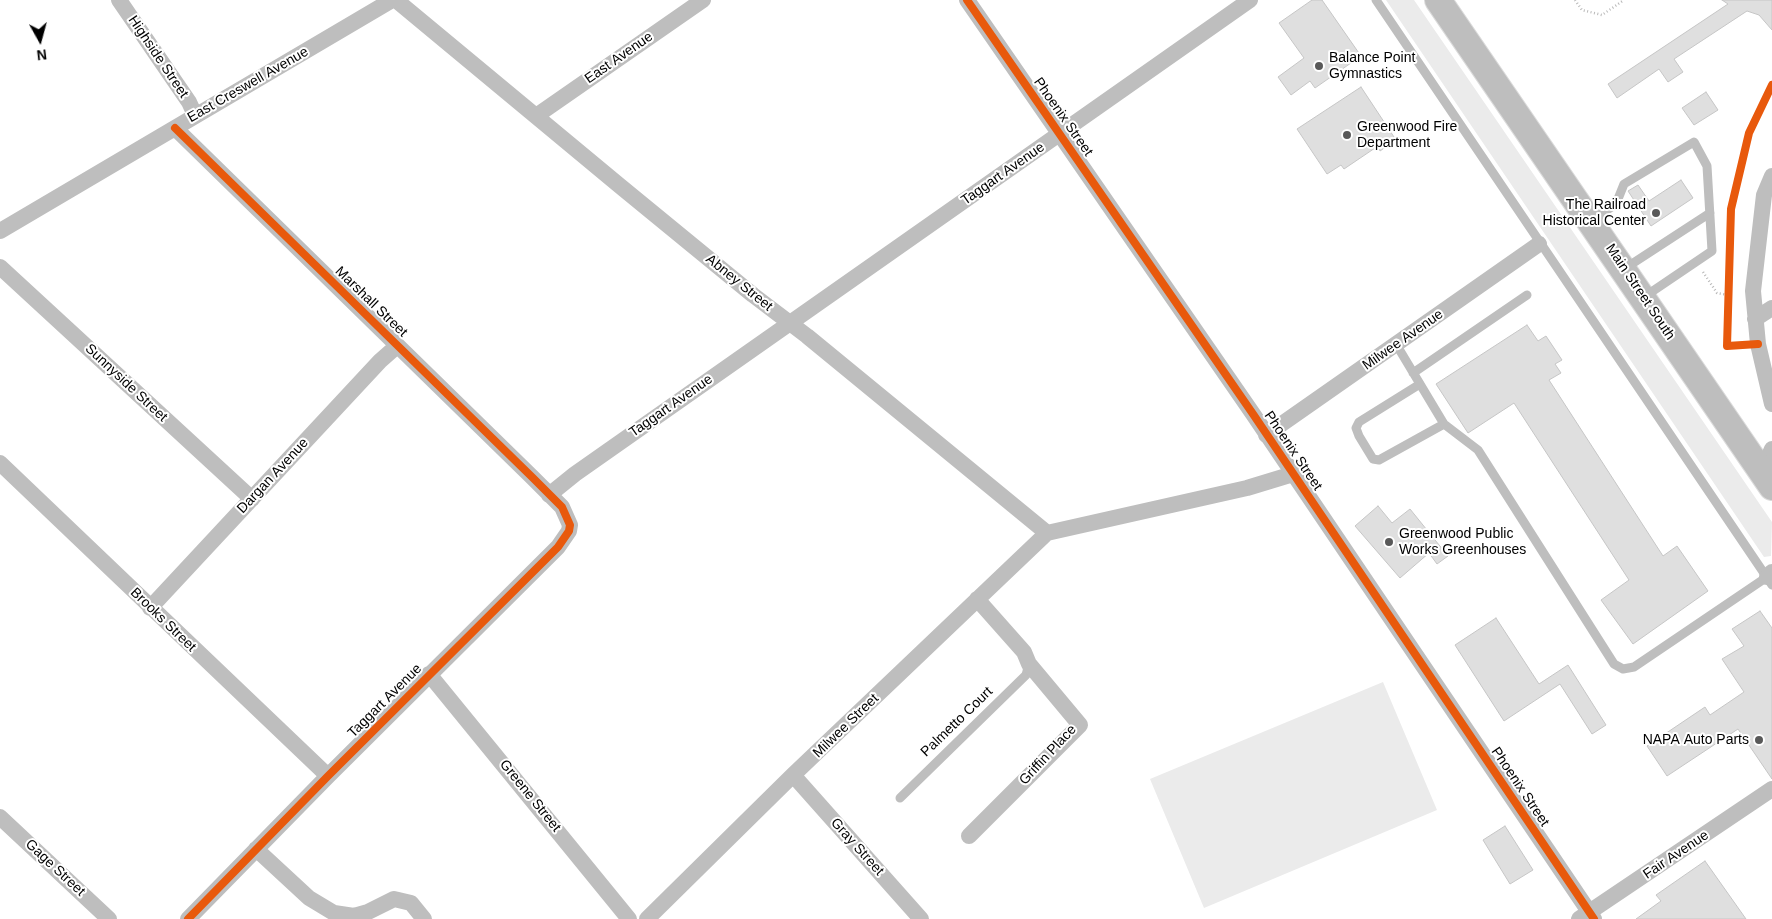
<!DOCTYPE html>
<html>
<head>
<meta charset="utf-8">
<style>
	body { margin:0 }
	#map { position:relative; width:1772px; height:919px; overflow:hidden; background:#fff; font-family:Arial,sans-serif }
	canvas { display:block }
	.north { position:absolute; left:15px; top:15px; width:50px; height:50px; -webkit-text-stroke:4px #fff; paint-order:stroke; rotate:173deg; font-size:14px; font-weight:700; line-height:20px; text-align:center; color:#000 }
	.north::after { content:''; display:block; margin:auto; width:18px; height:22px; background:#000; clip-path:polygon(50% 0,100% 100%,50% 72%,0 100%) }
</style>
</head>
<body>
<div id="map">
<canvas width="1772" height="919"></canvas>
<div class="north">N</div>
</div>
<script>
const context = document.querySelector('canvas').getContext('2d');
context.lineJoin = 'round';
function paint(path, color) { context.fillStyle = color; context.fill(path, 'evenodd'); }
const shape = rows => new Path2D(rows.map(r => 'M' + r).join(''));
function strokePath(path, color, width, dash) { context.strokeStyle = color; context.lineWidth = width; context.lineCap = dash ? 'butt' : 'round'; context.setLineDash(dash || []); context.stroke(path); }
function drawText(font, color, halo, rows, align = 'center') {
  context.font = font + ' Arial,sans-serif'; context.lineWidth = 4; context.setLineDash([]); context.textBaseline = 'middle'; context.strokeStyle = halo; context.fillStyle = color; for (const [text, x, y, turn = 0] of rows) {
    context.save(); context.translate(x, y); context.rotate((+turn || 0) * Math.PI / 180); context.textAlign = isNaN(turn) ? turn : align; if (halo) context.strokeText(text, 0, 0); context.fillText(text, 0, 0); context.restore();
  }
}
paint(shape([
	[1386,0,1414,0,1772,522,1771,556,1764,557],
	[1383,682,1437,810,1204,908,1150,779]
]), '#ebebeb');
const building = shape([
	[1312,0,1322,0,1361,56,1315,88,1310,81,1291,95,1278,77,1304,58,1279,23,1312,0],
	[1722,0,1772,0,1772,30,1759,15,1747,11,1674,59,1683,72,1668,82,1659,69,1617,98,1608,84,1728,4,1722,0],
	[1361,87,1396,140,1380,151,1378,146,1344,169,1341,165,1327,174,1297,129,1361,87],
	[1706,92,1718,110,1694,125,1682,108,1706,92],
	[1681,180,1693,198,1651,226,1628,191,1638,185,1649,201,1681,180],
	[1527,325,1538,341,1546,336,1562,360,1555,364,1561,373,1549,380,1663,556,1677,546,1708,591,1633,644,1601,600,1629,580,1514,403,1468,433,1436,384,1527,325],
	[1378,506,1392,523,1410,509,1448,556,1437,564,1429,553,1400,578,1355,526,1378,506],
	[1760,611,1772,628,1772,779,1738,729,1667,776,1647,746,1705,707,1710,715,1744,692,1722,659,1744,646,1732,629,1760,611],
	[1496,618,1539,684,1568,665,1606,725,1592,734,1560,684,1504,721,1455,645,1496,618],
	[1505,826,1533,870,1510,884,1483,840,1505,826],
	[1705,861,1746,919,1636,919,1661,901,1656,895,1705,861]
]);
paint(building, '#dfdfdf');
strokePath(building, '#c6c6c6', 1);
const primary = shape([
	[1438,0,1772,487]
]);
strokePath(primary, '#dbdbdb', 28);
strokePath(shape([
	[1575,0,1582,10,1602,15,1624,0],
	[1703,272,1717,293,1728,295]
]), '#b9b9b9', 2.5, [1, 2.5]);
strokePath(shape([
	[1376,0,1772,585],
	[1592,220,1616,204,1624,184,1694,142,1707,166,1712,251,1644,297],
	[1624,269,1710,213],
	[1396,344,1444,424,1478,450,1614,664,1623,669,1634,667,1767,577],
	[1413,373,1527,295],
	[1420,384,1359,422,1356,428,1359,436,1373,459,1379,460,1444,424],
	[900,798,1026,675,1029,664]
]), '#bebebe', 9);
strokePath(shape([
	[119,0,189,102,195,115],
	[396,0,620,186,753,295,807,336,1047,533],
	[967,0,1253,414,1594,919],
	[536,116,703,0],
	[175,128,532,477,562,507,570,525,569,531,558,547,328,776,188,919],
	[1772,176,1764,195,1753,291,1758,344,1772,404],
	[0,231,392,0],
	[0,267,252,499],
	[1755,319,1772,308],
	[1266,435,1539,244],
	[0,463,328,776],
	[1762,472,1772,449],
	[549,495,575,474,1250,0],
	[1047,533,1247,488,1293,474],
	[1767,577,1772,572],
	[150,608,380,361,397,346],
	[429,674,629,919],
	[793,775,921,919],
	[0,817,109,919],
	[969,836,1080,725,1029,664,1024,652,977,599],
	[256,849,309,898,334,913,354,916,368,912,394,899,411,903,424,919],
	[647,919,793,775,1047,533],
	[1579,919,1772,789]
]), '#bebebe', 16);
strokePath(primary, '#bebebe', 26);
strokePath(shape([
	[967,0,1253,414,1594,919],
	[175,128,532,477,562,507,570,525,569,531,558,547,328,776,188,919],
	[1758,344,1727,346,1731,209,1749,133,1772,85]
]), '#e8590c', 8);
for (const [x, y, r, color] of [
	[1319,66,5,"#595959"],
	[1347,135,5,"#595959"],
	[1656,213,5,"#595959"],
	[1389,542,5,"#595959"],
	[1759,740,5,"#595959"]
]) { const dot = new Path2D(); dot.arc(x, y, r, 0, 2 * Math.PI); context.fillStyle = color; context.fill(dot); strokePath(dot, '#fff', 2); }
drawText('14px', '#000', '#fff', [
	["Highside Street",158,57,56],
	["East Avenue",619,58,-35],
	["East Creswell Avenue",248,85,-30],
	["Phoenix Street",1063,117,55],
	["Taggart Avenue",1003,174,-35],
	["Abney Street",739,283,39],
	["Main Street South",1640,292,56],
	["Marshall Street",371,302,44],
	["Milwee Avenue",1403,340,-35],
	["Sunnyside Street",126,383,43],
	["Taggart Avenue",671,406,-35],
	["Phoenix Street",1293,451,56],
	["Dargan Avenue",273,476,-47],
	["Brooks Street",163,620,44],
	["Taggart Avenue",385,701,-45],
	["Palmetto Court",957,722,-44],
	["Milwee Street",846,726,-44],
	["Griffin Place",1048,755,-47],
	["Phoenix Street",1520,787,56],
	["Greene Street",530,796,51],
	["Gray Street",857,847,48],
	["Fair Avenue",1676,855,-34],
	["Gage Street",55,868,43]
]);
drawText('14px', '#000', '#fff', [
	["Balance Point",1329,58],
	["Gymnastics",1329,74],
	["Greenwood Fire",1357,127],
	["Department",1357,143],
	["The Railroad",1646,205,"right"],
	["Historical Center",1646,221,"right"],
	["Greenwood Public",1399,534],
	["Works Greenhouses",1399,550],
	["NAPA Auto Parts",1749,740,"right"]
], 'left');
</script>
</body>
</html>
